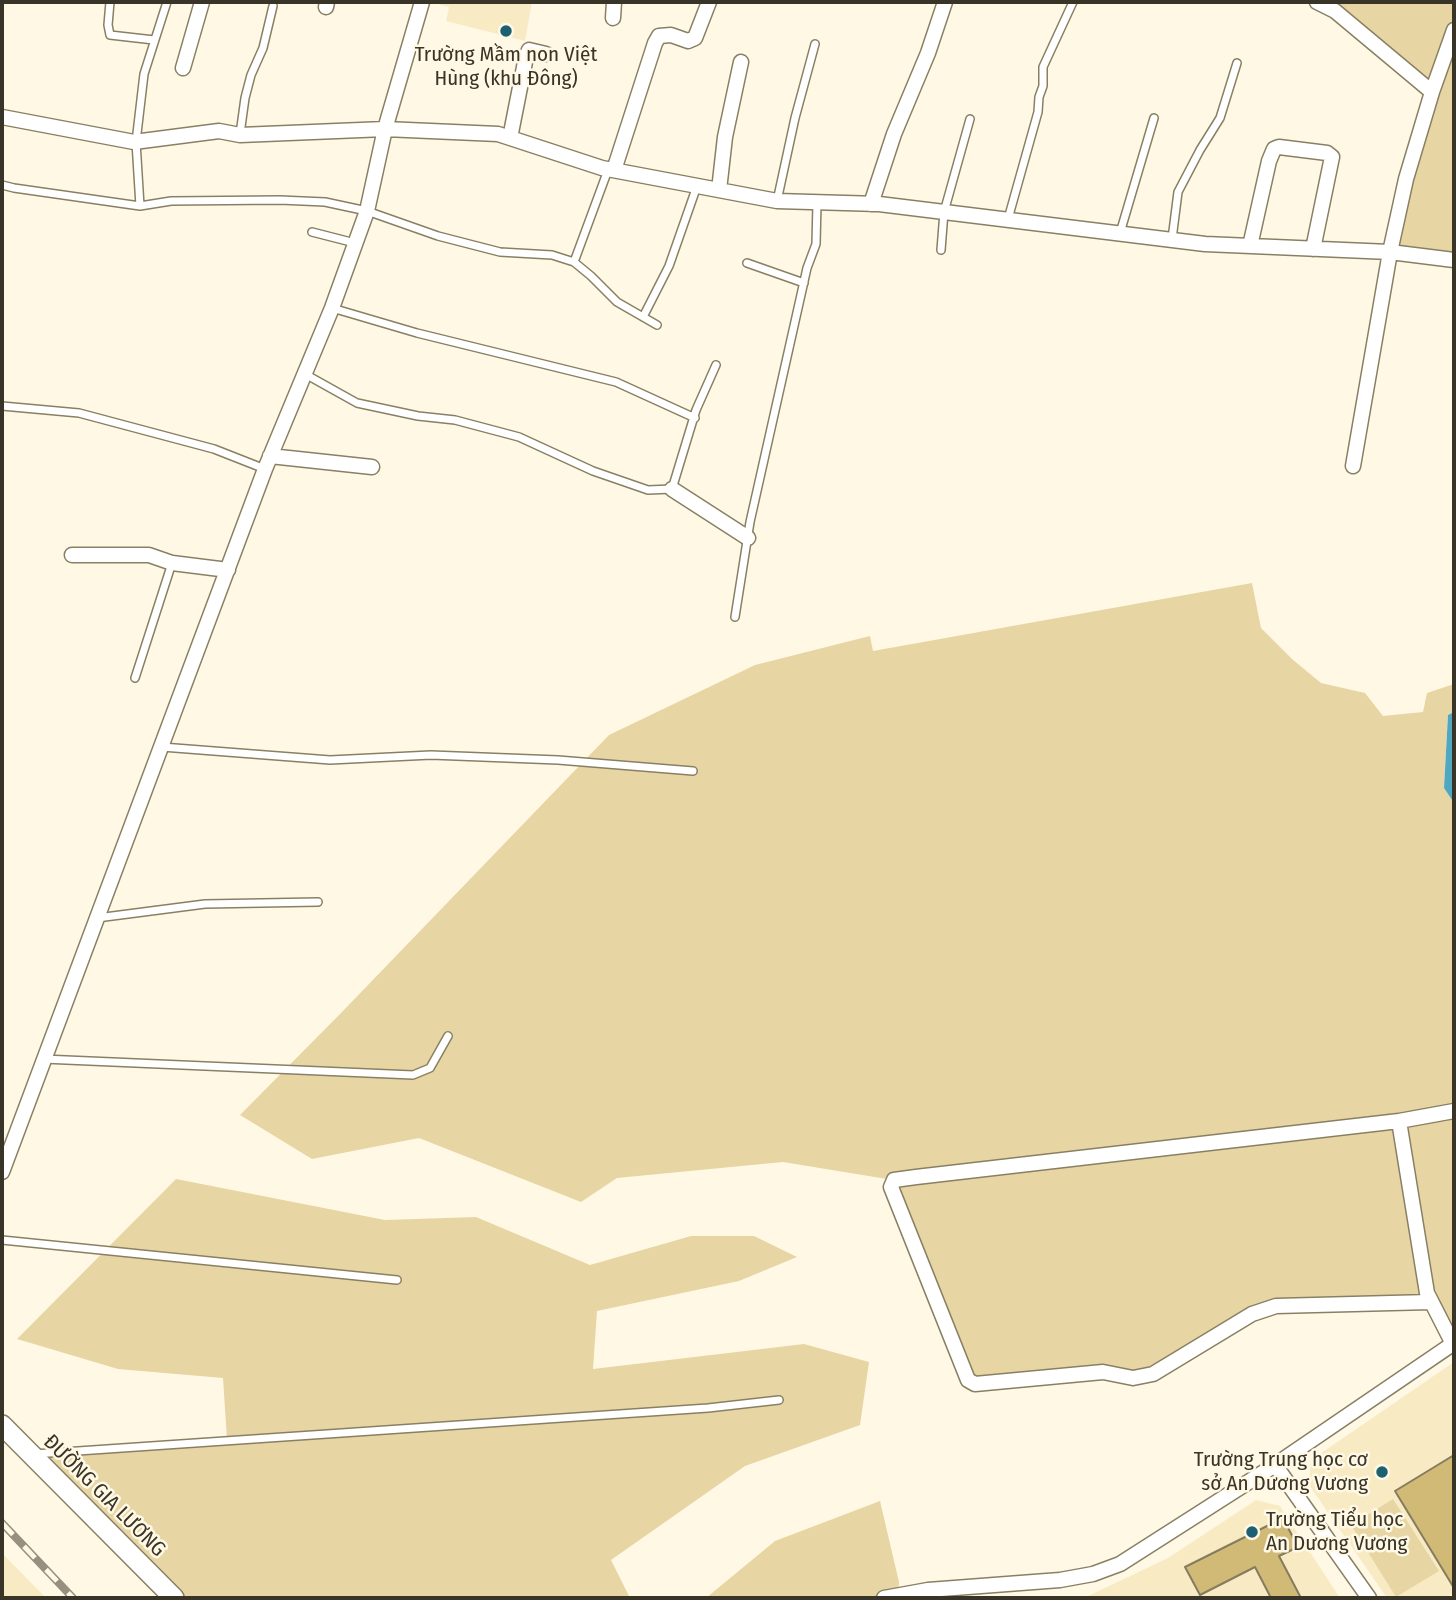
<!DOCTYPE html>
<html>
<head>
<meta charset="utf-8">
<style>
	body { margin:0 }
	#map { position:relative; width:1456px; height:1600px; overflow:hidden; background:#fff8e5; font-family:"Fira Sans Condensed",sans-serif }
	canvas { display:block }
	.frame { position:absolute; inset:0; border:4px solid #383427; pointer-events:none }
</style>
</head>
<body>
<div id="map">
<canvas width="1456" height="1600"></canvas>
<div class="frame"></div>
</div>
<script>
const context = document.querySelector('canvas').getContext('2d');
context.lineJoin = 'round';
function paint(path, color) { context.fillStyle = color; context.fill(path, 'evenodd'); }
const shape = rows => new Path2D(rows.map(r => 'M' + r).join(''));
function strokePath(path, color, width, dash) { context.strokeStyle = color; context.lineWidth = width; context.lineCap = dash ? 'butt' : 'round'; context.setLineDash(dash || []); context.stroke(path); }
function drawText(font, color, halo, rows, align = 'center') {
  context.font = font + ' "Fira Sans Condensed",sans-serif'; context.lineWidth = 5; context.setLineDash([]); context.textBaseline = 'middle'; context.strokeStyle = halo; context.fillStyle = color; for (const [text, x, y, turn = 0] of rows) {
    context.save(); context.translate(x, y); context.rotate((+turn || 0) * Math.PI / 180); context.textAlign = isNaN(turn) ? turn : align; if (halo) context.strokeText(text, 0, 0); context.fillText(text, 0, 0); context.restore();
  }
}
paint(shape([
	[430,2,532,2,525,41,446,21,449,7],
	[1451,1364,1454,1365,1454,1593,1446,1598,1387,1598,1309,1485,1311,1460],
	[1256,1500,1280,1506,1340,1598,1084,1598,1168,1558],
	[2,1553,46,1598,2,1598]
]), '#f8ebc4');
paint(shape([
	[1317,2,1454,2,1454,260,1390,252,1432,92],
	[1252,583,1261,628,1292,659,1321,683,1365,693,1383,716,1423,712,1427,693,1454,684,1454,712,1448,715,1444,788,1454,803,1454,1343,1430,1302,1264,1309,1142,1377,975,1384,893,1180,783,1162,617,1178,581,1202,419,1138,312,1159,240,1115,341,1013,609,735,755,665,870,636,873,651],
	[176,1179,385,1220,476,1217,590,1265,691,1236,754,1236,797,1257,739,1281,597,1311,593,1369,804,1344,869,1362,860,1425,745,1466,611,1560,630,1598,174,1598,30,1454,227,1440,223,1378,118,1369,17,1339],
	[1393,1499,1439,1571,1396,1597,1351,1525],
	[880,1501,899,1582,898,1596,888,1598,706,1598,775,1541]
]), '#e7d6a4');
paint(shape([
	[1454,712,1454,803,1444,788,1448,715]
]), '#4fa8bf');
const building = shape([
	[1454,1455,1454,1588,1395,1491,1454,1455],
	[1283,1518,1298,1547,1279,1556,1301,1598,1271,1598,1255,1567,1200,1595,1185,1567,1283,1518]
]);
paint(building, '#d1ba76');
strokePath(building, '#857c5f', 2);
const lane = shape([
	[110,2,108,25,110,35,154,40],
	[240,134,245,98,251,75,263,48,273,6],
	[2,185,14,188,140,206,171,201,280,200,325,202,367,211,438,236,500,252,552,255,574,262,591,276,617,302,657,325],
	[777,201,795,118,815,44],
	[140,206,136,142,144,74,167,2],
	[1008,219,1038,112,1039,97,1043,86,1043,67,1073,2],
	[312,232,355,243],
	[1120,233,1154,118],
	[1172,239,1178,192,1200,150,1220,118,1237,63],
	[941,250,944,212,970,119],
	[574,262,608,170],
	[747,263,804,283],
	[332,308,417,333,616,382,695,418],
	[643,317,669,266,697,186],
	[305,374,357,403,418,416,455,420,519,437,593,471,648,490,672,489,696,410,716,365],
	[2,406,79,413,214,449,265,469],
	[735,617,750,522,807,268,816,244,817,203],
	[135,678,172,563],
	[162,747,330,760,431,755,558,760,693,771],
	[97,918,205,904,318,902],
	[43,1059,413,1075,430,1068,448,1036],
	[2,1240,397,1280],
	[34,1454,708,1408,779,1400]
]);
const street = shape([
	[1317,2,1335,11,1432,92],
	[326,7,327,2],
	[613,18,614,2],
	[183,68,202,2],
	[2,117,134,142,219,131,240,135,385,129,498,134,602,168,777,201,879,204,1205,244,1390,252,1454,260],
	[510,138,526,57,529,50,546,54],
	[614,170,655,43,659,36,671,35,688,41,695,38,709,2],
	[719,190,725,137,741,62],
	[871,204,894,134,928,53,945,2],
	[1250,246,1269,161,1274,149,1279,147,1327,153,1332,157,1313,249],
	[270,456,372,467],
	[1353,466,1390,252,1406,179,1432,92,1454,30],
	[672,489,748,538],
	[72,555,149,555,172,563,228,570],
	[1399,1121,1427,1293,1453,1344],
	[2,1172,265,469,332,308,367,211,385,129,422,2],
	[1430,1302,1276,1306,1252,1314,1153,1374,1133,1378,1103,1372,975,1384,968,1380,891,1187,894,1180,916,1177,1399,1121,1454,1111],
	[1275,1465,1369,1598],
	[884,1598,928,1590,1060,1580,1093,1574,1120,1564,1275,1465,1454,1343]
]);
const secondary = shape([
	[2,1425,174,1598]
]);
strokePath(lane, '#898063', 10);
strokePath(street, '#898063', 17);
strokePath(secondary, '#898063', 22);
strokePath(lane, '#fff', 7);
strokePath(street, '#fff', 14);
strokePath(secondary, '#fff', 19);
const rail = shape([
	[2,1523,73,1598]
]);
strokePath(rail, '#969081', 8);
strokePath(rail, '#fff8e5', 5, [16]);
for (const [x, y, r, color] of [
	[506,31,7,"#1b6172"],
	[1382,1472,7,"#1b6172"],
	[1252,1532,7,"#1b6172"]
]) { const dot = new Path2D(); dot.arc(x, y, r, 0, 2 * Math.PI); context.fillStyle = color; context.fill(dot); strokePath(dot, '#fff8e5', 2.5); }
drawText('21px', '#383427', '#fff8e5', [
	["Trường Mầm non Việt",506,55],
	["Hùng (khu Đông)",506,79],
	["Trường Trung học cơ",1368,1460,"right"],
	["sở An Dương Vương",1368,1484,"right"],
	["Trường Tiểu học",1266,1520,"left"],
	["An Dương Vương",1266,1544,"left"]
]);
drawText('21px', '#383427', '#fff8e5', [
	["ĐƯỜNG GIA LƯƠNG",104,1496,45]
]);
</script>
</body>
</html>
